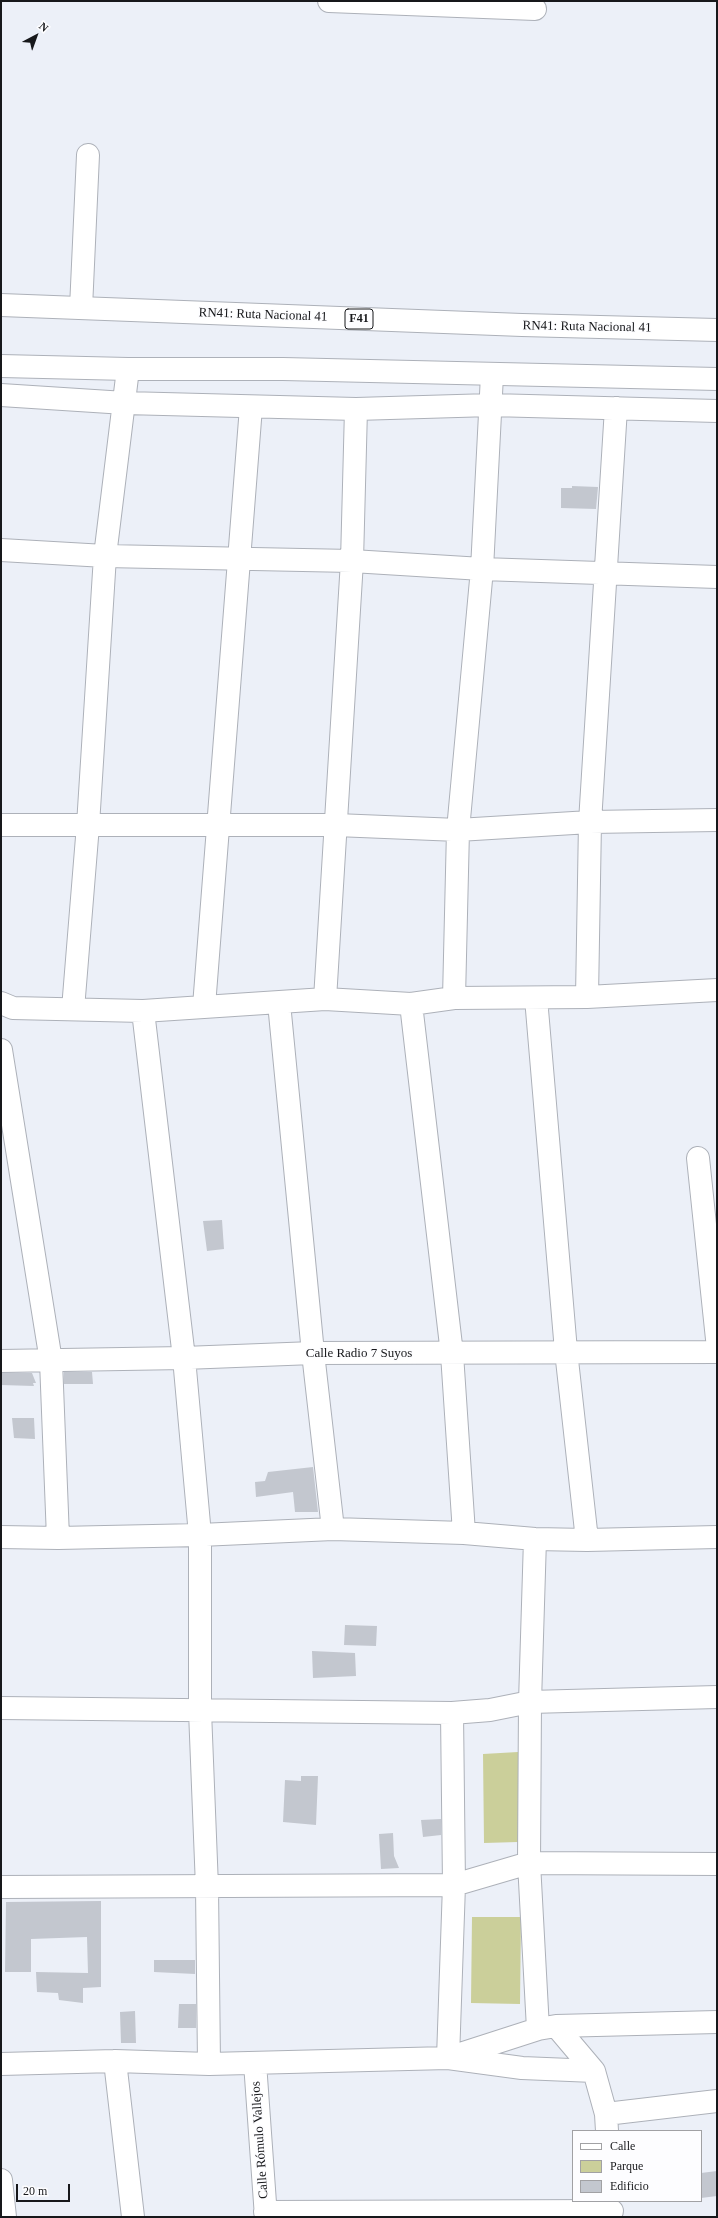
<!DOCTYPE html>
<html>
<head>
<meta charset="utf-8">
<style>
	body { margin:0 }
	#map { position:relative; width:718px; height:2218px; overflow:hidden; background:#ecf0f8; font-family:"Times New Roman",serif }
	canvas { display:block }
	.frame { position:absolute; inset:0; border:2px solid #17181b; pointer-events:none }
	.legend { position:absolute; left:572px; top:2130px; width:130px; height:72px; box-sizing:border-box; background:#fdfdff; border:1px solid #a1a1a4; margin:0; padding:5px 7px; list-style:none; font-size:12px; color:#17181b }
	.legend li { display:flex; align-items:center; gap:8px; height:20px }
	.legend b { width:20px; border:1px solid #a1a1a4 }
	.north { position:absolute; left:16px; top:16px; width:40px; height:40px; -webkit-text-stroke:3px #fdfdff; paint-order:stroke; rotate:41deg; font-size:11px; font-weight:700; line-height:16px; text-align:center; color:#17181b }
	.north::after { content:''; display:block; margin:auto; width:14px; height:18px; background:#17181b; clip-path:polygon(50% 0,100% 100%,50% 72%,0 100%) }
	.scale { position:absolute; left:16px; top:2184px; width:54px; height:18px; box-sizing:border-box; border:2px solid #17181b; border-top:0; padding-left:5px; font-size:12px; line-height:14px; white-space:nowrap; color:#17181b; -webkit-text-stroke:3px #fdfdff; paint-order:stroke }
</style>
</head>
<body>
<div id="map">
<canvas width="718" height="2218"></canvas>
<div class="frame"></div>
<ul class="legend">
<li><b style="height:5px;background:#fff"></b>Calle</li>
<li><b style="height:11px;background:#cbcf9a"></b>Parque</li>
<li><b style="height:11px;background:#c3c7cf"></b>Edificio</li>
</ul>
<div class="north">N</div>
<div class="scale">20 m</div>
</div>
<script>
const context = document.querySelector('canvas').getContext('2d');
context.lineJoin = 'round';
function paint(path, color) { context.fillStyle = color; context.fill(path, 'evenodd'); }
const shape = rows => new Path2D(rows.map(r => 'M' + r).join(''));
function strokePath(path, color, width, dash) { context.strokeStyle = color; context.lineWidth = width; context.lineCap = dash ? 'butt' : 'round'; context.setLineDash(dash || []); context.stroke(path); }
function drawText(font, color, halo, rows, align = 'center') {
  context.font = font + ' "Times New Roman",serif'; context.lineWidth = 3; context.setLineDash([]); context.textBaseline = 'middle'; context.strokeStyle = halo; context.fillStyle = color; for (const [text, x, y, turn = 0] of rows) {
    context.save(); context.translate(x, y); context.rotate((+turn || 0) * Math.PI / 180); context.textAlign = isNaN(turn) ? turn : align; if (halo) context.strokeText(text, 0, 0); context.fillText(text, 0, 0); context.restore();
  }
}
paint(shape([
	[518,1752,518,1842,484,1843,483,1754],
	[472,1917,521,1917,520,2004,471,2003]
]), '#cbcf9a');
paint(shape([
	[572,486,598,487,596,509,561,508,561,488,572,488],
	[222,1220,224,1249,207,1251,203,1221],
	[64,1372,92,1372,93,1384,64,1384],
	[1,1373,32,1373,36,1383,33,1383,34,1386,1,1385],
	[12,1418,34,1418,35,1439,14,1438],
	[313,1467,318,1512,295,1512,293,1492,256,1497,255,1482,265,1481,268,1472],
	[345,1625,377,1626,376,1646,344,1645],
	[312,1651,355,1653,356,1676,313,1678],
	[301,1776,318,1776,316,1825,283,1822,285,1780,301,1781],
	[441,1819,441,1835,423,1837,421,1820],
	[393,1833,394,1856,399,1868,381,1869,379,1834],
	[101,1901,101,1987,83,1988,83,2003,59,2000,58,1993,37,1992,36,1972,88,1973,87,1937,31,1939,31,1972,5,1972,6,1902],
	[154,1960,195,1960,195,1974,154,1972],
	[179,2004,196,2004,196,2028,178,2028],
	[135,2011,136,2043,121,2043,120,2012],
	[717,2171,717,2196,701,2198,701,2173]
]), '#c3c7cf');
const minor = shape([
	[329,1,535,9],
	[81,308,88,155],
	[1,395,125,403,356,409,352,561,325,999],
	[356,409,491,405,717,411],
	[1,550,105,556,352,561,482,569,717,577],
	[1,825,336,825,458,830,590,822,717,820],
	[587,997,590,822,616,408],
	[454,998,458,830,482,569,492,375],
	[536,998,566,1351,587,1540],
	[1,1003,13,1008,143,1011,325,999,411,1004,454,998,587,997,717,990],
	[279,1003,313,1353,333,1529],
	[411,1004,452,1354,464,1533],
	[204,1006,251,407],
	[73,1009,88,825,105,556,128,369],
	[143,1011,184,1358,200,1535,200,1711,207,1887,209,2064],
	[1,1050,51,1361,58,1538],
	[698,1158,717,1339],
	[1,1361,184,1358,313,1353,717,1352],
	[1,1537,58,1538,200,1535,333,1529,464,1533,535,1539,587,1540,717,1537],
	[535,1539,530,1702,529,1863,538,2029],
	[1,1708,452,1713,490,1710,530,1702,717,1697],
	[452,1713,454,1885,448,2058,522,2068,594,2071],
	[1,1887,454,1885,529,1863,717,1864],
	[556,2026,594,2071,606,2114,607,2131],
	[115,2061,133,2217],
	[255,2063,266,2217],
	[1,2064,115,2061,209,2064,448,2058,538,2029,556,2026,717,2022],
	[606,2114,717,2101],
	[1,2180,5,2217],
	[265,2212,612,2211]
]);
const major = shape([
	[1,305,522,325,717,330],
	[1,366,128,369,283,369,717,379]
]);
strokePath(minor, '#adb1b9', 24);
strokePath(major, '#adb1b9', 24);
strokePath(minor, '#fff', 22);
strokePath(major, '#fff', 22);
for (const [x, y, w] of [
	[359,319,28]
]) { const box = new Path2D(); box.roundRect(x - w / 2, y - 10, w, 20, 3); context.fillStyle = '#fdfdff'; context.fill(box); strokePath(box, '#17181b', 1); }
drawText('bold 12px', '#17181b', null, [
	["F41",359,319]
]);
drawText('13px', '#17181b', '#fdfdff', [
	["RN41: Ruta Nacional 41",263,315,2],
	["RN41: Ruta Nacional 41",587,327,1],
	["Calle Radio 7 Suyos",359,1354],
	["Calle Rómulo Vallejos",260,2140,-94]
]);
</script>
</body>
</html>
